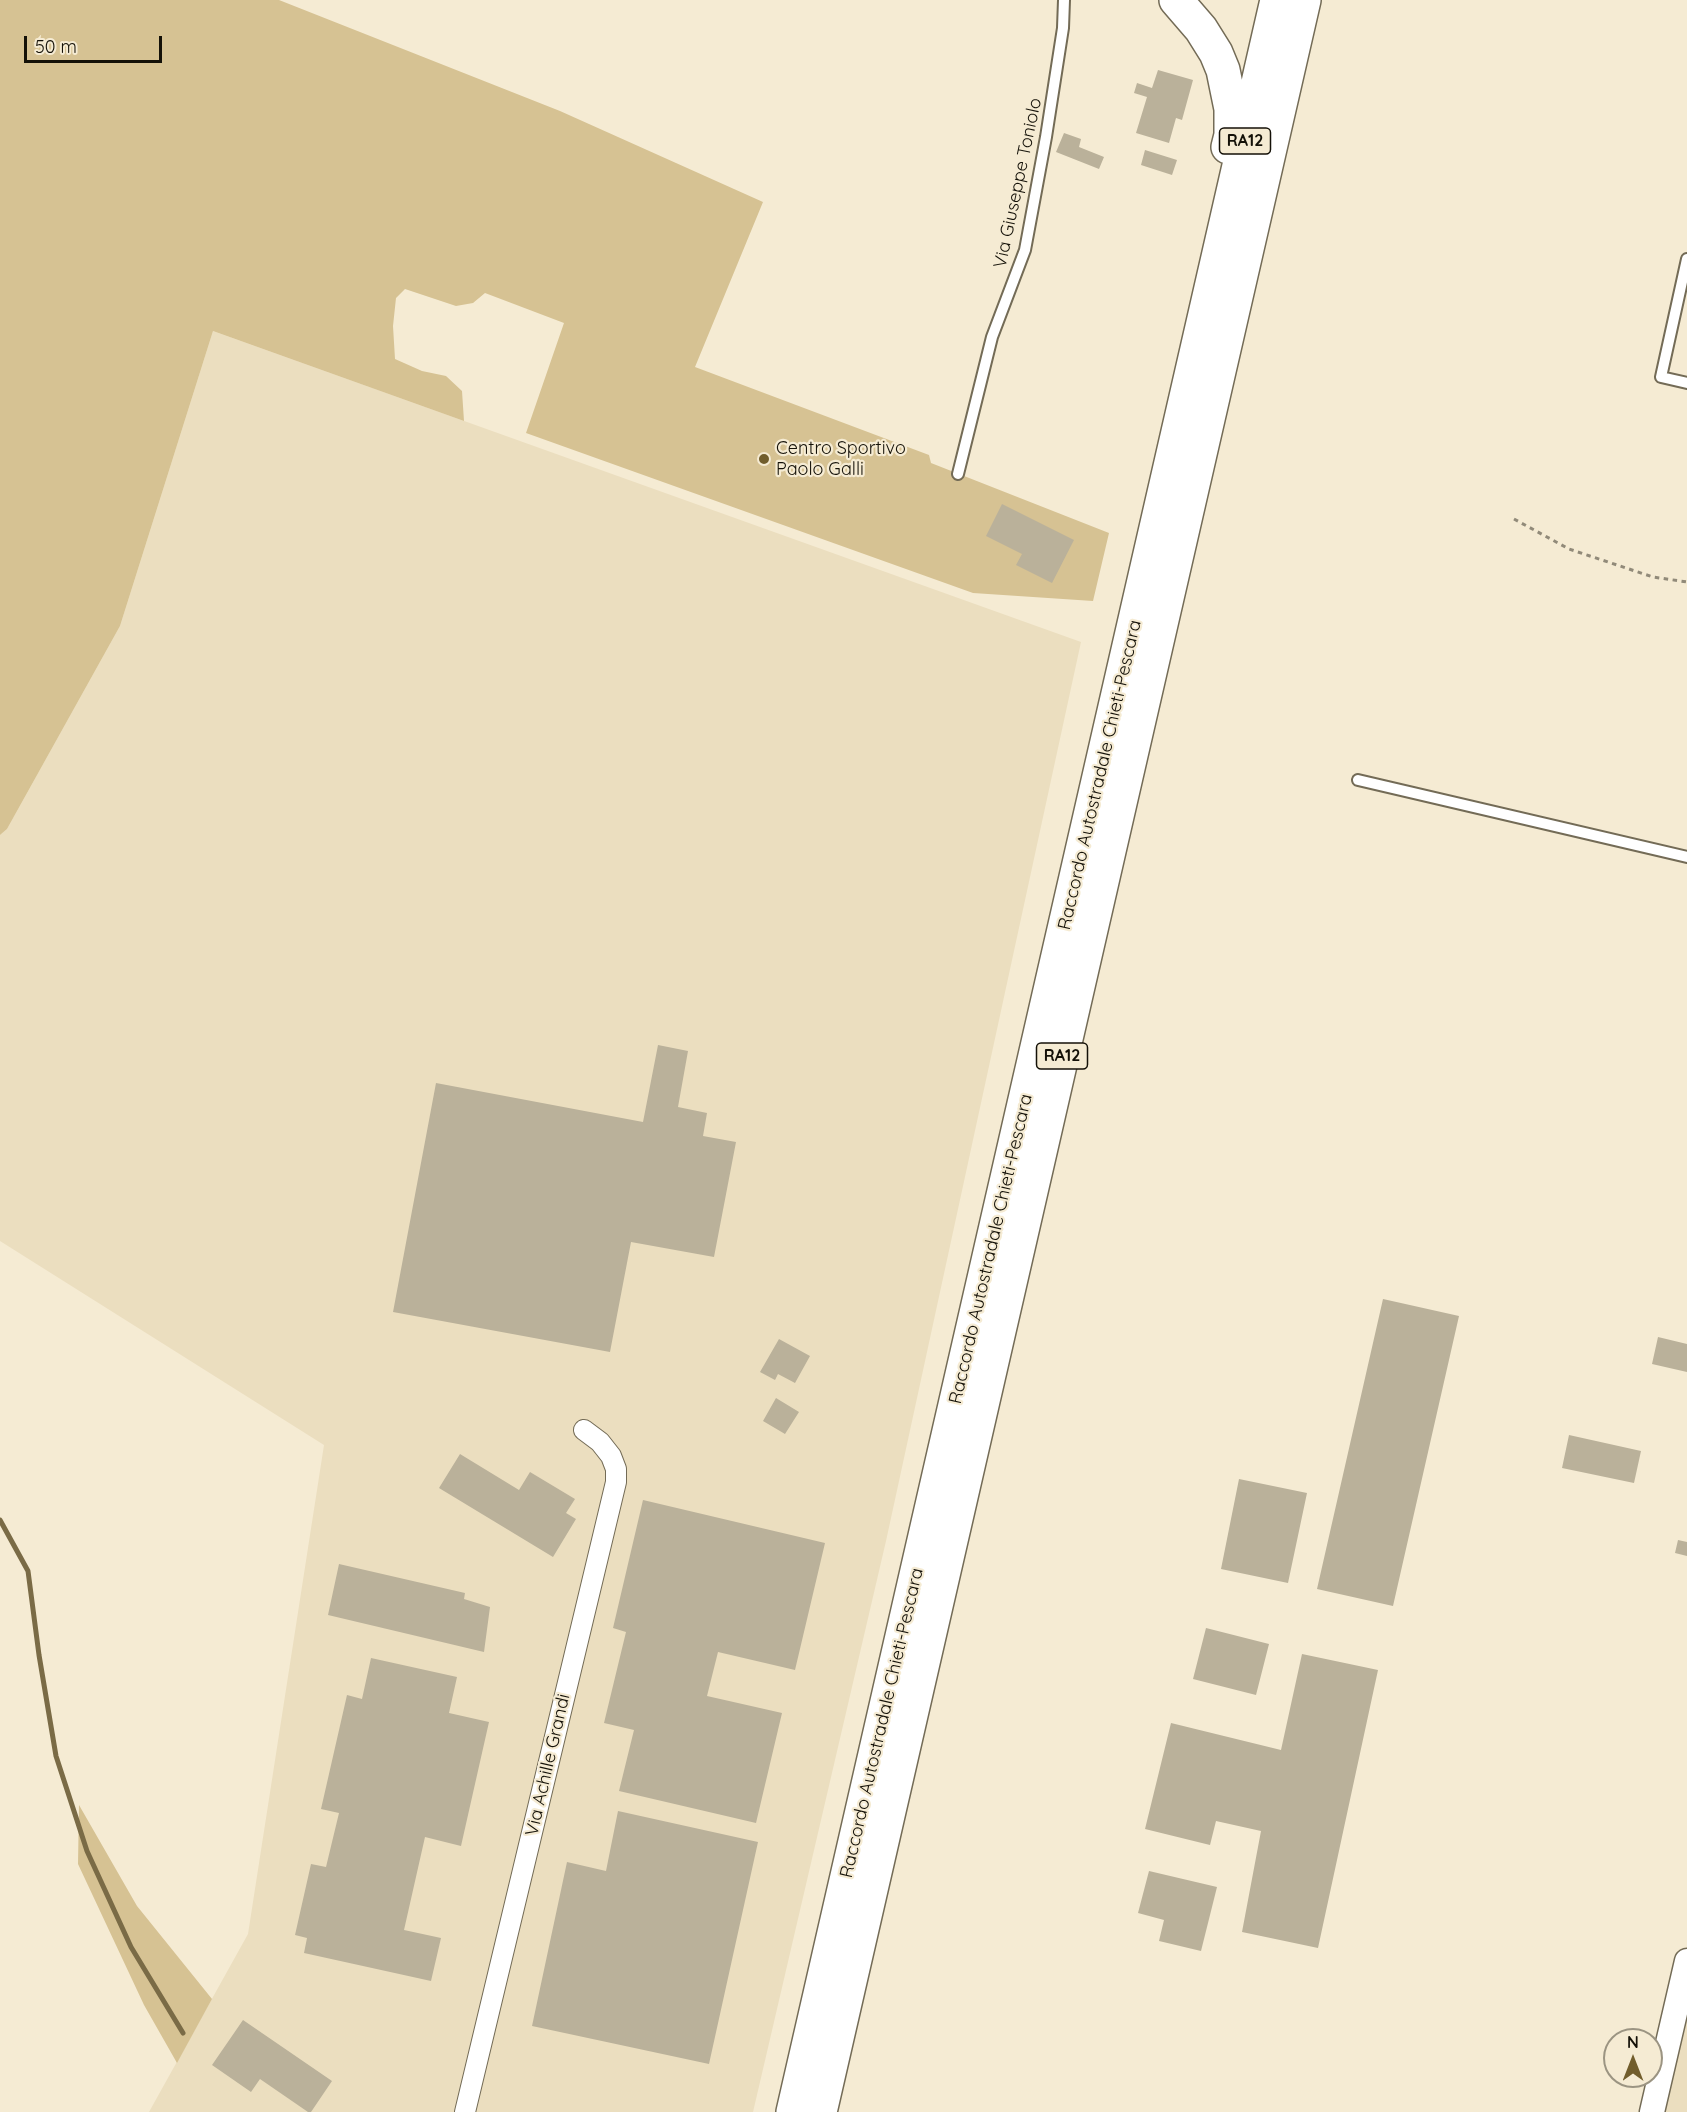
<!DOCTYPE html>
<html>
<head>
<meta charset="utf-8">
<style>
	body { margin:0 }
	#map { position:relative; width:1687px; height:2112px; overflow:hidden; background:#f5ebd3; font-family:Quicksand,sans-serif }
	canvas { display:block }
	.north { position:absolute; left:1603px; top:2028px; width:60px; height:60px; box-sizing:border-box; background:#f5ebd3; border:2px solid #9b9482; border-radius:50%; rotate:0deg; font-size:16px; font-weight:700; line-height:24px; text-align:center; color:#141108 }
	.north::after { content:''; display:block; margin:auto; width:21px; height:27px; background:#715d2c; clip-path:polygon(50% 0,100% 100%,50% 72%,0 100%) }
	.scale { position:absolute; left:24px; top:36px; width:138px; height:27px; box-sizing:border-box; border:3px solid #141108; border-top:0; padding-left:8px; font-size:18px; line-height:21px; white-space:nowrap; color:#141108; -webkit-text-stroke:4px #f5ebd3; paint-order:stroke }
</style>
</head>
<body>
<div id="map">
<canvas width="1687" height="2112"></canvas>
<div class="north">N</div>
<div class="scale">50 m</div>
</div>
<script>
const context = document.querySelector('canvas').getContext('2d');
context.lineJoin = 'round';
function paint(path, color) { context.fillStyle = color; context.fill(path, 'evenodd'); }
const shape = rows => new Path2D(rows.map(r => 'M' + r).join(''));
function strokePath(path, color, width, dash) { context.strokeStyle = color; context.lineWidth = width; context.lineCap = dash ? 'butt' : 'round'; context.setLineDash(dash || []); context.stroke(path); }
function drawText(font, color, halo, rows, align = 'center') {
  context.font = font + ' Quicksand,sans-serif'; context.lineWidth = 4.5; context.setLineDash([]); context.textBaseline = 'middle'; context.strokeStyle = halo; context.fillStyle = color; for (const [text, x, y, turn = 0] of rows) {
    context.save(); context.translate(x, y); context.rotate((+turn || 0) * Math.PI / 180); context.textAlign = isNaN(turn) ? turn : align; if (halo) context.strokeText(text, 0, 0); context.fillText(text, 0, 0); context.restore();
  }
}
paint(shape([
	[213,331,1081,642,886,1541,753,2112,149,2112,248,1934,324,1445,0,1241,0,835,7,829,120,626],
	[1687,2012,1687,2112,1664,2112]
]), '#ebdebf');
paint(shape([
	[0,0,279,0,560,111,763,202,695,367,929,455,931,463,1109,533,1093,601,973,593,526,433,564,323,485,293,473,303,456,306,405,289,396,298,393,326,395,359,422,371,446,376,462,391,464,421,213,331,120,626,7,829,0,835],
	[79,1805,137,1906,212,1999,177,2063,144,2005,78,1864]
]), '#d6c293');
strokePath(shape([
	[0,1520,28,1571,39,1655,56,1756,87,1851,131,1947,183,2033]
]), '#7a6b46', 5);
paint(shape([
	[1158,70,1193,80,1182,120,1176,118,1169,143,1136,133,1147,97,1134,93,1137,83,1152,88],
	[1064,133,1081,139,1079,147,1104,157,1099,169,1056,152],
	[1145,150,1177,160,1172,175,1141,165],
	[1002,504,1074,540,1052,583,1016,565,1022,554,986,536],
	[658,1045,688,1051,678,1107,707,1113,703,1136,736,1142,714,1257,631,1242,610,1352,393,1312,436,1083,643,1122],
	[1383,1299,1459,1316,1393,1606,1317,1589],
	[1658,1337,1687,1344,1687,1372,1652,1364],
	[779,1339,810,1356,795,1383,778,1374,775,1380,760,1372],
	[776,1398,799,1412,785,1434,763,1421],
	[1569,1435,1641,1451,1634,1483,1562,1468],
	[460,1454,519,1490,530,1472,575,1499,566,1513,576,1519,553,1557,439,1488],
	[1239,1479,1307,1493,1288,1583,1221,1569],
	[643,1500,825,1543,795,1670,718,1652,707,1696,782,1713,756,1823,619,1791,634,1730,604,1723,626,1632,613,1628],
	[1678,1540,1687,1542,1687,1556,1675,1553],
	[339,1564,465,1593,464,1599,490,1607,484,1652,328,1615],
	[1206,1628,1269,1644,1256,1695,1193,1679],
	[1302,1654,1378,1670,1318,1948,1242,1932,1261,1831,1216,1821,1210,1845,1145,1829,1171,1723,1281,1750],
	[371,1658,457,1677,449,1713,489,1722,461,1846,425,1837,404,1930,441,1938,431,1981,304,1953,307,1938,295,1935,311,1864,326,1867,339,1813,321,1809,347,1695,362,1699],
	[618,1811,758,1842,709,2064,532,2026,567,1862,606,1871],
	[1149,1871,1217,1887,1201,1951,1159,1941,1164,1920,1138,1913],
	[243,2020,332,2081,311,2112,308,2112,260,2079,251,2092,212,2065]
]), '#bab19a');
const service = shape([
	[1687,259,1661,377,1687,383],
	[958,474,992,337,1025,250,1046,137,1063,28,1064,0],
	[1358,780,1687,857]
]);
const minor = shape([
	[465,2112,616,1482,616,1469,611,1456,600,1442,584,1430]
]);
const tertiary = shape([
	[1652,2112,1687,1961]
]);
const motorway = shape([
	[1176,0,1201,29,1216,53,1223,70,1231,109,1231,135,1228,147],
	[793,2112,1277,0],
	[820,2112,1304,0]
]);
strokePath(service, '#736b56', 14);
strokePath(minor, '#736b56', 22);
strokePath(tertiary, '#736b56', 27);
strokePath(motorway, '#736b56', 36);
strokePath(shape([
	[1514,519,1569,549,1653,577,1687,582]
]), '#918a79', 3, [4.5, 4.5]);
strokePath(service, '#fff', 10);
strokePath(minor, '#fff', 20);
strokePath(tertiary, '#fff', 24);
strokePath(motorway, '#fff', 33);
for (const [x, y, r, color] of [
	[764,459,6,"#715d2c"]
]) { const dot = new Path2D(); dot.arc(x, y, r, 0, 2 * Math.PI); context.fillStyle = color; context.fill(dot); strokePath(dot, '#f5ebd3', 2); }
for (const [x, y, w] of [
	[1245,141,51],
	[1062,1056,51]
]) { const box = new Path2D(); box.roundRect(x - w / 2, y - 13, w, 26, 4.5); context.fillStyle = '#f5ebd3'; context.fill(box); strokePath(box, '#141108', 1.5); }
drawText('bold 16px', '#141108', null, [
	["RA12",1245,141],
	["RA12",1062,1056]
]);
drawText('18px', '#141108', '#f5ebd3', [
	["Via Giuseppe Toniolo",1018,183,-78],
	["Raccordo Autostradale Chieti-Pescara",1100,775,-77],
	["Raccordo Autostradale Chieti-Pescara",991,1249,-77],
	["Raccordo Autostradale Chieti-Pescara",882,1723,-77],
	["Via Achille Grandi",548,1765,-77]
]);
drawText('18px', '#141108', '#f5ebd3', [
	["Centro Sportivo",776,449],
	["Paolo Galli",776,470]
], 'left');
</script>
</body>
</html>
